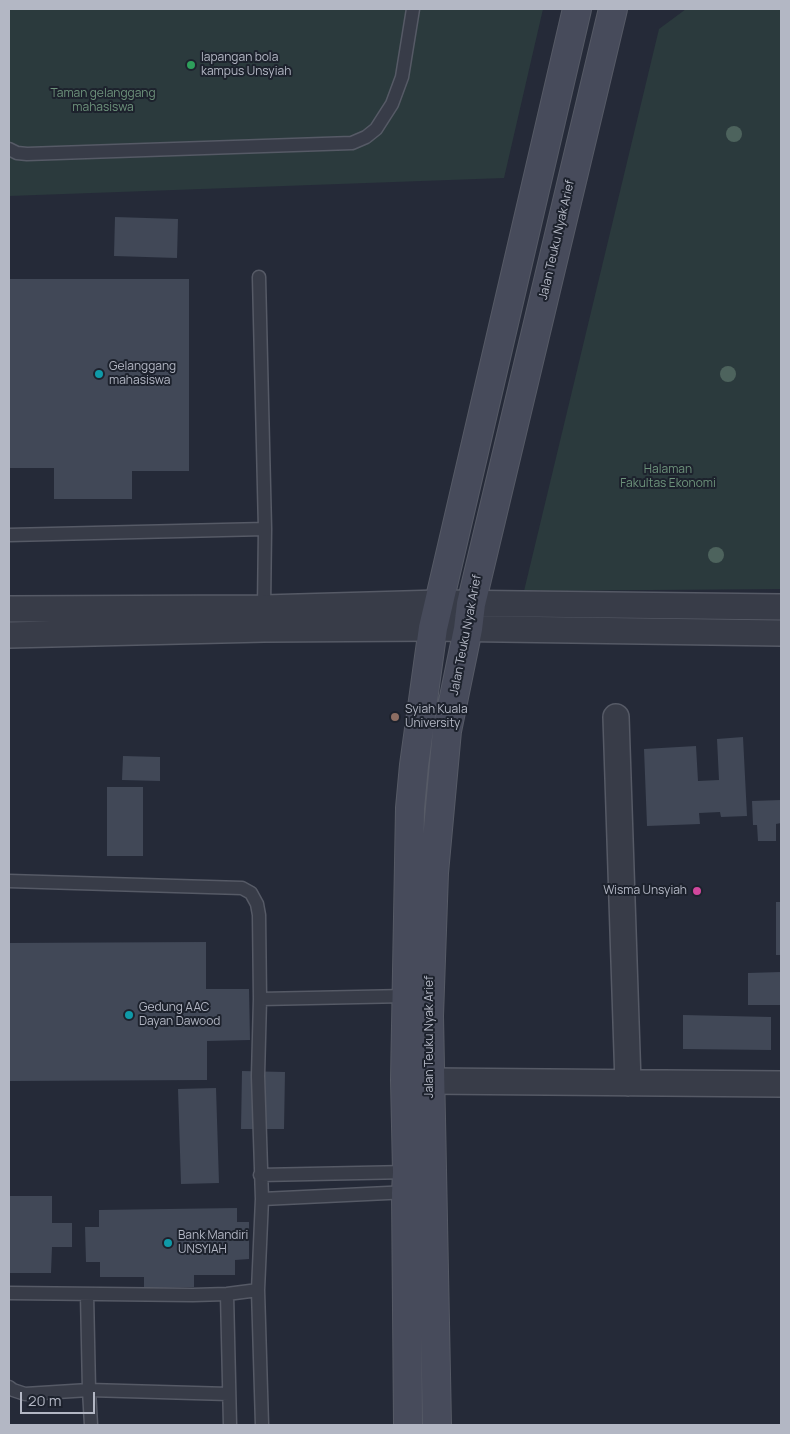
<!DOCTYPE html>
<html>
<head>
<meta charset="utf-8">
<style>
	body { margin:0 }
	#map { position:relative; width:790px; height:1434px; overflow:hidden; background:#252a38; font-family:Manrope,sans-serif }
	canvas { display:block }
	.frame { position:absolute; inset:0; border:10px solid #b3b7c4; pointer-events:none }
	.scale { position:absolute; left:20px; top:1392px; width:75px; height:22px; box-sizing:border-box; border:2px solid #b3b7c4; border-top:0; padding-left:6px; font-size:15px; line-height:18px; white-space:nowrap; color:#b3b7c4; -webkit-text-stroke:4px #1d222d; paint-order:stroke }
</style>
</head>
<body>
<div id="map">
<canvas width="790" height="1434"></canvas>
<div class="frame"></div>
<div class="scale">20 m</div>
</div>
<script>
const context = document.querySelector('canvas').getContext('2d');
context.lineJoin = 'round';
function paint(path, color) { context.fillStyle = color; context.fill(path, 'evenodd'); }
const shape = rows => new Path2D(rows.map(r => 'M' + r).join(''));
function strokePath(path, color, width, dash) { context.strokeStyle = color; context.lineWidth = width; context.lineCap = dash ? 'butt' : 'round'; context.setLineDash(dash || []); context.stroke(path); }
function drawText(font, color, halo, rows, align = 'center') {
  context.font = font + ' Manrope,sans-serif'; context.lineWidth = 4; context.setLineDash([]); context.textBaseline = 'middle'; context.strokeStyle = halo; context.fillStyle = color; for (const [text, x, y, turn = 0] of rows) {
    context.save(); context.translate(x, y); context.rotate((+turn || 0) * Math.PI / 180); context.textAlign = isNaN(turn) ? turn : align; if (halo) context.strokeText(text, 0, 0); context.fillText(text, 0, 0); context.restore();
  }
}
paint(shape([
	[9,9,543,9,504,178,9,196],
	[686,9,781,9,781,589,524,591,659,29]
]), '#2b3a3d');
paint(shape([
	[115,217,178,219,177,258,114,256],
	[9,279,189,279,189,471,132,471,132,499,54,499,54,468,9,468],
	[743,737,747,816,721,817,720,812,699,813,700,824,647,826,644,749,696,746,698,781,719,780,717,739],
	[123,756,160,757,160,781,122,780],
	[107,787,143,787,143,856,107,856],
	[781,800,781,823,776,824,776,841,758,841,757,825,753,825,752,801],
	[776,902,781,902,781,955,776,955],
	[206,942,206,989,249,989,250,1040,207,1041,207,1080,9,1081,9,943],
	[781,972,781,1005,748,1005,748,973],
	[683,1015,771,1017,771,1050,683,1049],
	[242,1071,285,1072,284,1129,241,1129],
	[216,1088,219,1183,181,1184,178,1089],
	[9,1196,52,1196,52,1223,72,1223,72,1247,52,1247,51,1273,9,1273],
	[237,1208,237,1222,249,1222,249,1259,235,1260,235,1275,194,1275,194,1287,144,1288,144,1277,100,1277,100,1262,86,1262,85,1227,99,1227,99,1210]
]), '#414857');
const lane = shape([
	[9,149,17,153,27,154,352,143,366,137,376,129,392,104,402,77,413,9],
	[259,277,265,529,264,608],
	[9,535,265,529],
	[9,881,242,888,251,893,257,904,259,915,260,999,258,1076,262,1199,258,1290,262,1425],
	[260,999,407,996],
	[260,1175,409,1172],
	[262,1199,409,1192],
	[9,1293,193,1295,227,1294,258,1290],
	[87,1294,89,1390,229,1394],
	[227,1294,230,1425],
	[9,1387,13,1390,25,1394,89,1390,91,1425]
]);
const street = shape([
	[9,609,264,608,439,603,781,607],
	[9,635,264,629,433,628,781,633],
	[616,717,628,1083],
	[430,1081,781,1084]
]);
const secondary = shape([
	[408,1425,406,1193,407,1172,405,1080,410,808,414,765,433,628,577,9],
	[437,1425,429,1016,434,873,447,731,468,629,471,604,613,9]
]);
strokePath(lane, '#565a66', 15);
strokePath(street, '#565a66', 28);
strokePath(secondary, '#565a66', 30);
strokePath(lane, '#383c48', 12);
strokePath(street, '#383c48', 25);
strokePath(secondary, '#474b5b', 28);
context.fillStyle = '#4d635d';
for (const [x, y] of [
	[734,134],
	[728,374],
	[716,555]
]) { context.beginPath(); context.arc(x, y, 8, 0, 2 * Math.PI); context.fill(); }
for (const [x, y, r, color] of [
	[191,65,5,"#2e9e5b"],
	[99,374,5,"#0f9aa8"],
	[395,717,5,"#8d6e63"],
	[697,891,5,"#d1479c"],
	[129,1015,5,"#0f9aa8"],
	[168,1243,5,"#0f9aa8"]
]) { const dot = new Path2D(); dot.arc(x, y, r, 0, 2 * Math.PI); context.fillStyle = color; context.fill(dot); strokePath(dot, '#1d222d', 2); }
drawText('12px', '#b3b7c4', '#1d222d', [
	["lapangan bola",201,58],
	["kampus Unsyiah",201,72],
	["Gelanggang",109,367],
	["mahasiswa",109,381],
	["Syiah Kuala",405,710],
	["University",405,724],
	["Wisma Unsyiah",687,891,"right"],
	["Gedung AAC",139,1008],
	["Dayan Dawood",139,1022],
	["Bank Mandiri",178,1236],
	["UNSYIAH",178,1250]
], 'left');
drawText('12px', '#6d927b', '#1d222d', [
	["Taman gelanggang",103,94],
	["mahasiswa",103,108],
	["Halaman",668,470],
	["Fakultas Ekonomi",668,484]
]);
drawText('12px', '#b3b7c4', '#1d222d', [
	["Jalan Teuku Nyak Arief",557,240,-77],
	["Jalan Teuku Nyak Arief",466,635,-79],
	["Jalan Teuku Nyak Arief",430,1037,-90]
]);
</script>
</body>
</html>
